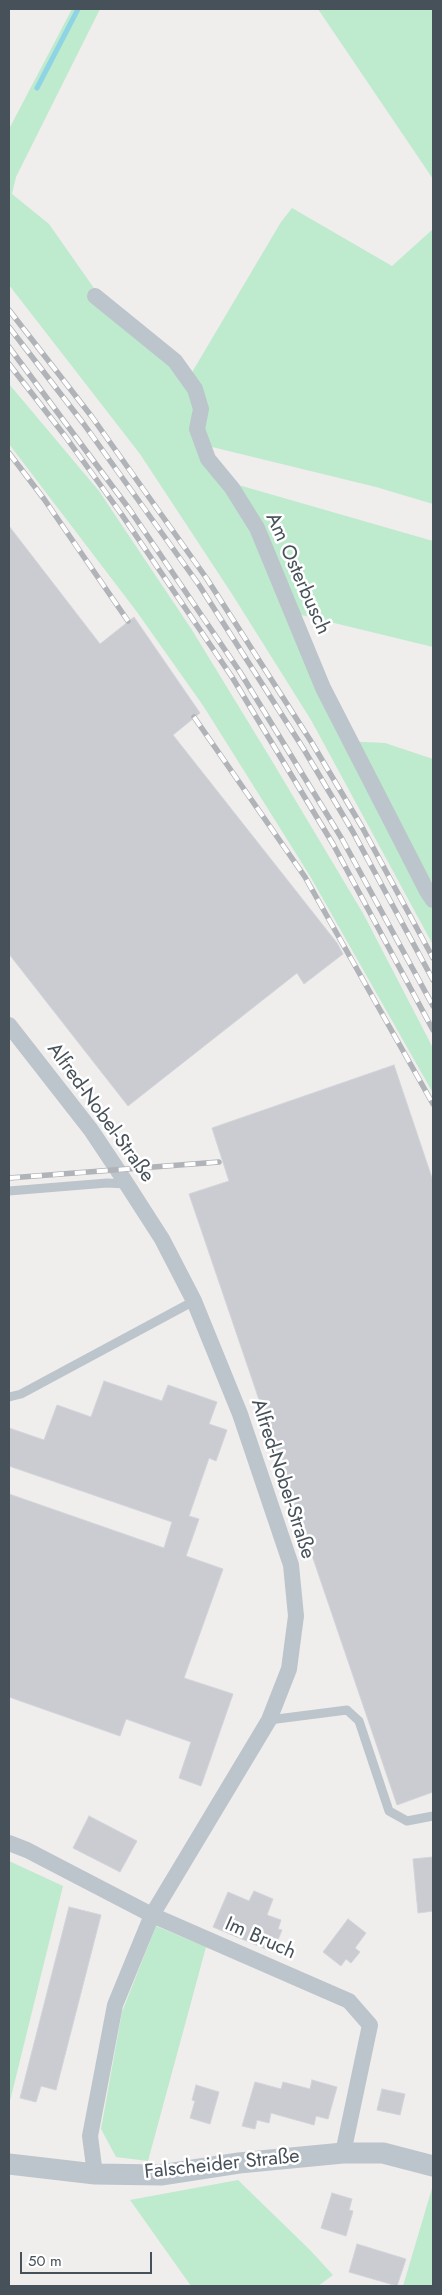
<!DOCTYPE html>
<html>
<head>
<meta charset="utf-8">
<style>
	body { margin:0 }
	#map { position:relative; width:442px; height:2295px; overflow:hidden; background:#f0eded; font-family:Jost,sans-serif }
	canvas { display:block }
	.frame { position:absolute; inset:0; border:10px solid #475159; pointer-events:none }
	.scale { position:absolute; left:20px; top:2252px; width:132px; height:22px; box-sizing:border-box; border:2px solid #475159; border-top:0; padding-left:6px; font-size:15px; line-height:18px; white-space:nowrap; color:#475159; -webkit-text-stroke:4px #fff; paint-order:stroke }
</style>
</head>
<body>
<div id="map">
<canvas width="442" height="2295"></canvas>
<div class="frame"></div>
<div class="scale">50 m</div>
</div>
<script>
const context = document.querySelector('canvas').getContext('2d');
context.lineJoin = 'round';
function paint(path, color) { context.fillStyle = color; context.fill(path, 'evenodd'); }
const shape = rows => new Path2D(rows.map(r => 'M' + r).join(''));
function strokePath(path, color, width, dash) { context.strokeStyle = color; context.lineWidth = width; context.lineCap = dash ? 'butt' : 'round'; context.setLineDash(dash || []); context.stroke(path); }
function drawText(font, color, halo, rows, align = 'center') {
  context.font = font + ' Jost,sans-serif'; context.lineWidth = 5; context.setLineDash([]); context.textBaseline = 'middle'; context.strokeStyle = halo; context.fillStyle = color; for (const [text, x, y, turn = 0] of rows) {
    context.save(); context.translate(x, y); context.rotate((+turn || 0) * Math.PI / 180); context.textAlign = isNaN(turn) ? turn : align; if (halo) context.strokeText(text, 0, 0); context.fillText(text, 0, 0); context.restore();
  }
}
paint(shape([
	[72,9,100,9,16,177,12,194,49,224,96,291,191,374,281,222,292,208,392,266,433,229,433,504,376,487,208,446,235,484,433,541,433,647,289,612,344,741,385,743,433,759,433,945,311,720,232,594,140,454,9,285,9,129],
	[318,9,433,9,433,179],
	[9,384,99,491,192,630,269,756,364,915,433,1048,433,1093,310,876,204,707,137,612,9,444],
	[9,1861,63,1886,9,2105],
	[156,1926,206,1947,148,2161,116,2157,101,2129,122,2012],
	[238,2180,310,2250,333,2275,318,2286,191,2286,130,2200],
	[433,2185,433,2286,403,2286]
]), '#beeace');
strokePath(shape([
	[37,88,78,9]
]), '#8fd4e4', 5);
const building = shape([
	[9,526,100,644,134,617,200,713,173,735,337,943,343,954,304,984,297,973,128,1106,9,954,9,526],
	[394,1065,433,1181,433,1792,397,1805,189,1194,229,1181,212,1128,394,1065],
	[104,1381,162,1401,168,1385,217,1402,209,1424,227,1430,216,1461,209,1458,189,1516,199,1519,186,1556,223,1569,184,1678,233,1694,201,1786,179,1778,191,1742,126,1719,120,1736,9,1697,9,1494,164,1548,172,1522,9,1466,9,1428,44,1440,57,1405,91,1417,104,1381],
	[89,1816,137,1841,120,1872,73,1848,89,1816],
	[433,1857,433,1911,418,1913,413,1859,433,1857],
	[254,1891,273,1899,267,1915,281,1920,278,1929,282,1930,273,1952,213,1927,228,1892,249,1901,254,1891],
	[69,1907,101,1915,56,2090,41,2086,36,2102,20,2098,69,1907],
	[348,1919,366,1933,355,1948,360,1952,351,1963,346,1959,341,1966,323,1952,348,1919],
	[312,2080,337,2087,328,2119,316,2116,314,2125,271,2113,269,2123,257,2120,255,2129,242,2126,255,2082,281,2089,283,2082,310,2089,312,2080],
	[196,2085,219,2092,210,2124,190,2118,195,2101,192,2100,196,2085],
	[382,2089,405,2094,400,2115,377,2110,382,2089],
	[332,2193,352,2199,349,2210,353,2211,346,2236,321,2228,332,2193],
	[357,2244,406,2259,397,2286,349,2272,357,2244]
]);
paint(building, '#caccd1');
strokePath(building, '#d1d4d8', 1);
strokePath(shape([
	[9,1191,107,1183,127,1184],
	[9,1397,21,1394,194,1301],
	[269,1720,347,1710,359,1721,389,1811,407,1821,433,1816]
]), '#bcc5cb', 9);
strokePath(shape([
	[95,296,175,361,195,389,201,409,197,429,208,459,232,488,257,528,323,688,427,891,433,900],
	[9,1025,91,1130,117,1169,162,1239,194,1301,240,1414,291,1565,296,1616,289,1669,269,1720,152,1915,115,2005,90,2136,95,2174],
	[9,1843,27,1850,152,1915,349,2001,370,2025,343,2153]
]), '#bcc5cb', 16);
strokePath(shape([
	[9,2164,95,2174,161,2175,239,2163,343,2153,383,2153,433,2166]
]), '#bcc5cb', 21);
const rail = shape([
	[9,310,92,417,207,579,312,743,362,827,433,958],
	[9,327,83,423,199,585,303,748,353,832,433,980],
	[9,347,130,510,240,672,342,839,433,1006],
	[9,364,65,436,122,515,232,677,333,844,433,1030],
	[9,453,44,499,128,621],
	[194,717,305,877,433,1104],
	[9,1178,219,1162]
]);
strokePath(rail, '#b0b3b7', 5.5);
strokePath(rail, '#fff', 4, [11]);
drawText('20px', '#475159', '#fff', [
	["Am Osterbusch",297,574,66],
	["Alfred-Nobel-Straße",100,1113,54],
	["Alfred-Nobel-Straße",282,1479,72],
	["Im Bruch",260,1939,24],
	["Falscheider Straße",222,2165,-6]
]);
</script>
</body>
</html>
